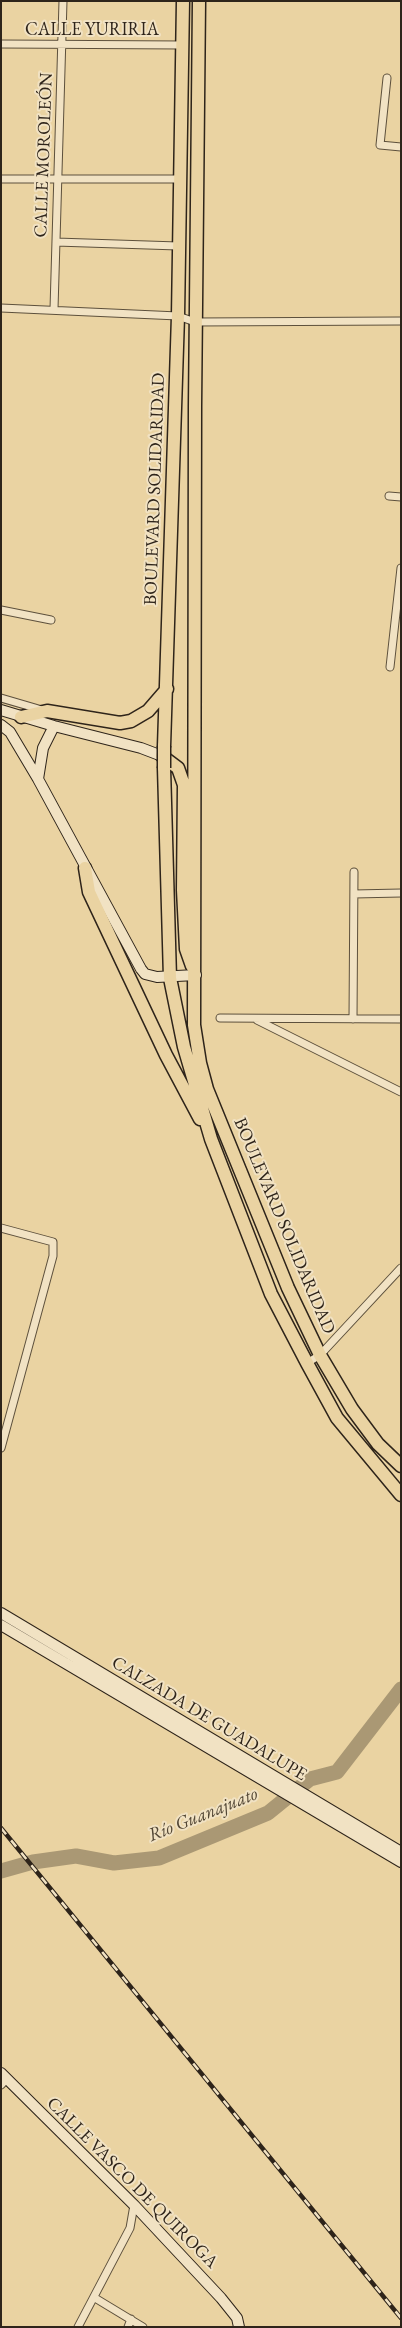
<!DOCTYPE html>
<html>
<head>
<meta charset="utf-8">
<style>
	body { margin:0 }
	#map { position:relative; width:402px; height:2328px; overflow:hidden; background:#ead3a2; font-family:"EB Garamond",serif }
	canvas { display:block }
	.frame { position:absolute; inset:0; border:2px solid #2e241a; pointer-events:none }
</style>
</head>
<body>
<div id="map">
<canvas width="402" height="2328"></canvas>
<div class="frame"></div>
</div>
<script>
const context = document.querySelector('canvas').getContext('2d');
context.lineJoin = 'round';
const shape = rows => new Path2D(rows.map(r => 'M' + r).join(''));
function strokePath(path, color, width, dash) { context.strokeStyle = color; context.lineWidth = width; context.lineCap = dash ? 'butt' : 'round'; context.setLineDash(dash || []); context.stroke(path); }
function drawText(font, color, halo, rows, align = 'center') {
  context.font = font + ' "EB Garamond",serif'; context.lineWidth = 4; context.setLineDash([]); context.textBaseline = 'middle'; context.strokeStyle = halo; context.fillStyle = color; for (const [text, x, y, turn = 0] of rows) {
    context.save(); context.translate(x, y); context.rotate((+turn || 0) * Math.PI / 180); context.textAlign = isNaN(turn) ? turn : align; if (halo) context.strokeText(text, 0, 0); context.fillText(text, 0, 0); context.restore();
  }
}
strokePath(shape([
	[1,1871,33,1862,76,1856,114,1863,159,1858,268,1813,310,1779,337,1772,401,1689]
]), '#aa9874', 15);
const street = shape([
	[1,44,183,45],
	[387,78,380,145,401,147],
	[1,179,180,179],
	[56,242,178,246],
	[1,308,178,316,195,322,401,321],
	[54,309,63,1],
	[389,496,401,497],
	[1,610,51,620],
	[390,667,401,568],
	[1,698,42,710],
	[354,894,401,893],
	[220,1018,401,1019],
	[353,1019,354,872],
	[257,1020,401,1092],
	[1,1228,53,1242,53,1256,1,1448],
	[307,1363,320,1355,401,1268],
	[1,2085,7,2079],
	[95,2298,143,2327],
	[78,2327,130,2228,134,2205],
	[128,2327,131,2319]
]);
const secondary = shape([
	[1,710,54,726,141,748,162,756],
	[1,725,10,732,38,779,141,969,145,974,157,977,196,975],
	[38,779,43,748,54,726],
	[1,1613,401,1852],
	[1,1625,401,1862],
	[1,2073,134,2205,221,2298,237,2318,239,2327]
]);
const highway = shape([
	[199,1,195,406,194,1025,200,1063,207,1089,288,1288,320,1355,352,1409,378,1444,401,1466],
	[21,717,47,711,120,723,131,721,148,711,167,689],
	[164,746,178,316,183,1],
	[162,756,178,768,184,785,183,890,186,949,192,966],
	[164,768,170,978,184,1047,211,1139,271,1294,307,1363,337,1418,401,1495],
	[85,868,89,892,166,1055,200,1119]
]);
strokePath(street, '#5d503c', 9);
strokePath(secondary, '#2e241a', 12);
strokePath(highway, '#2e241a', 15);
strokePath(street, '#f1e2c3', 7);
strokePath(secondary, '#f1e2c3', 10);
strokePath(highway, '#ead3a2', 12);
const rail = shape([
	[1,1828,401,2318]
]);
strokePath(rail, '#2e241a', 4.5);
strokePath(rail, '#f1e2c3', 2.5, [8]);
const highwayBridge = shape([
	[164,768,164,746]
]);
strokePath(highwayBridge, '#2e241a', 15, []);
strokePath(highwayBridge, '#ead3a2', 12);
drawText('18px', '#2e241a', '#f1e2c3', [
	["CALLE YURIRIA",92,30],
	["CALLE MOROLEÓN",44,155,-88],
	["BOULEVARD SOLIDARIDAD",155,489,-88],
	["BOULEVARD SOLIDARIDAD",284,1226,67],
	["CALZADA DE GUADALUPE",209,1719,31],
	["CALLE VASCO DE QUIROGA",132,2183,45]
]);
drawText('italic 19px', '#534735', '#f1e2c3', [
	["Río Guanajuato",203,1815,-22]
]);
</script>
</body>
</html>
